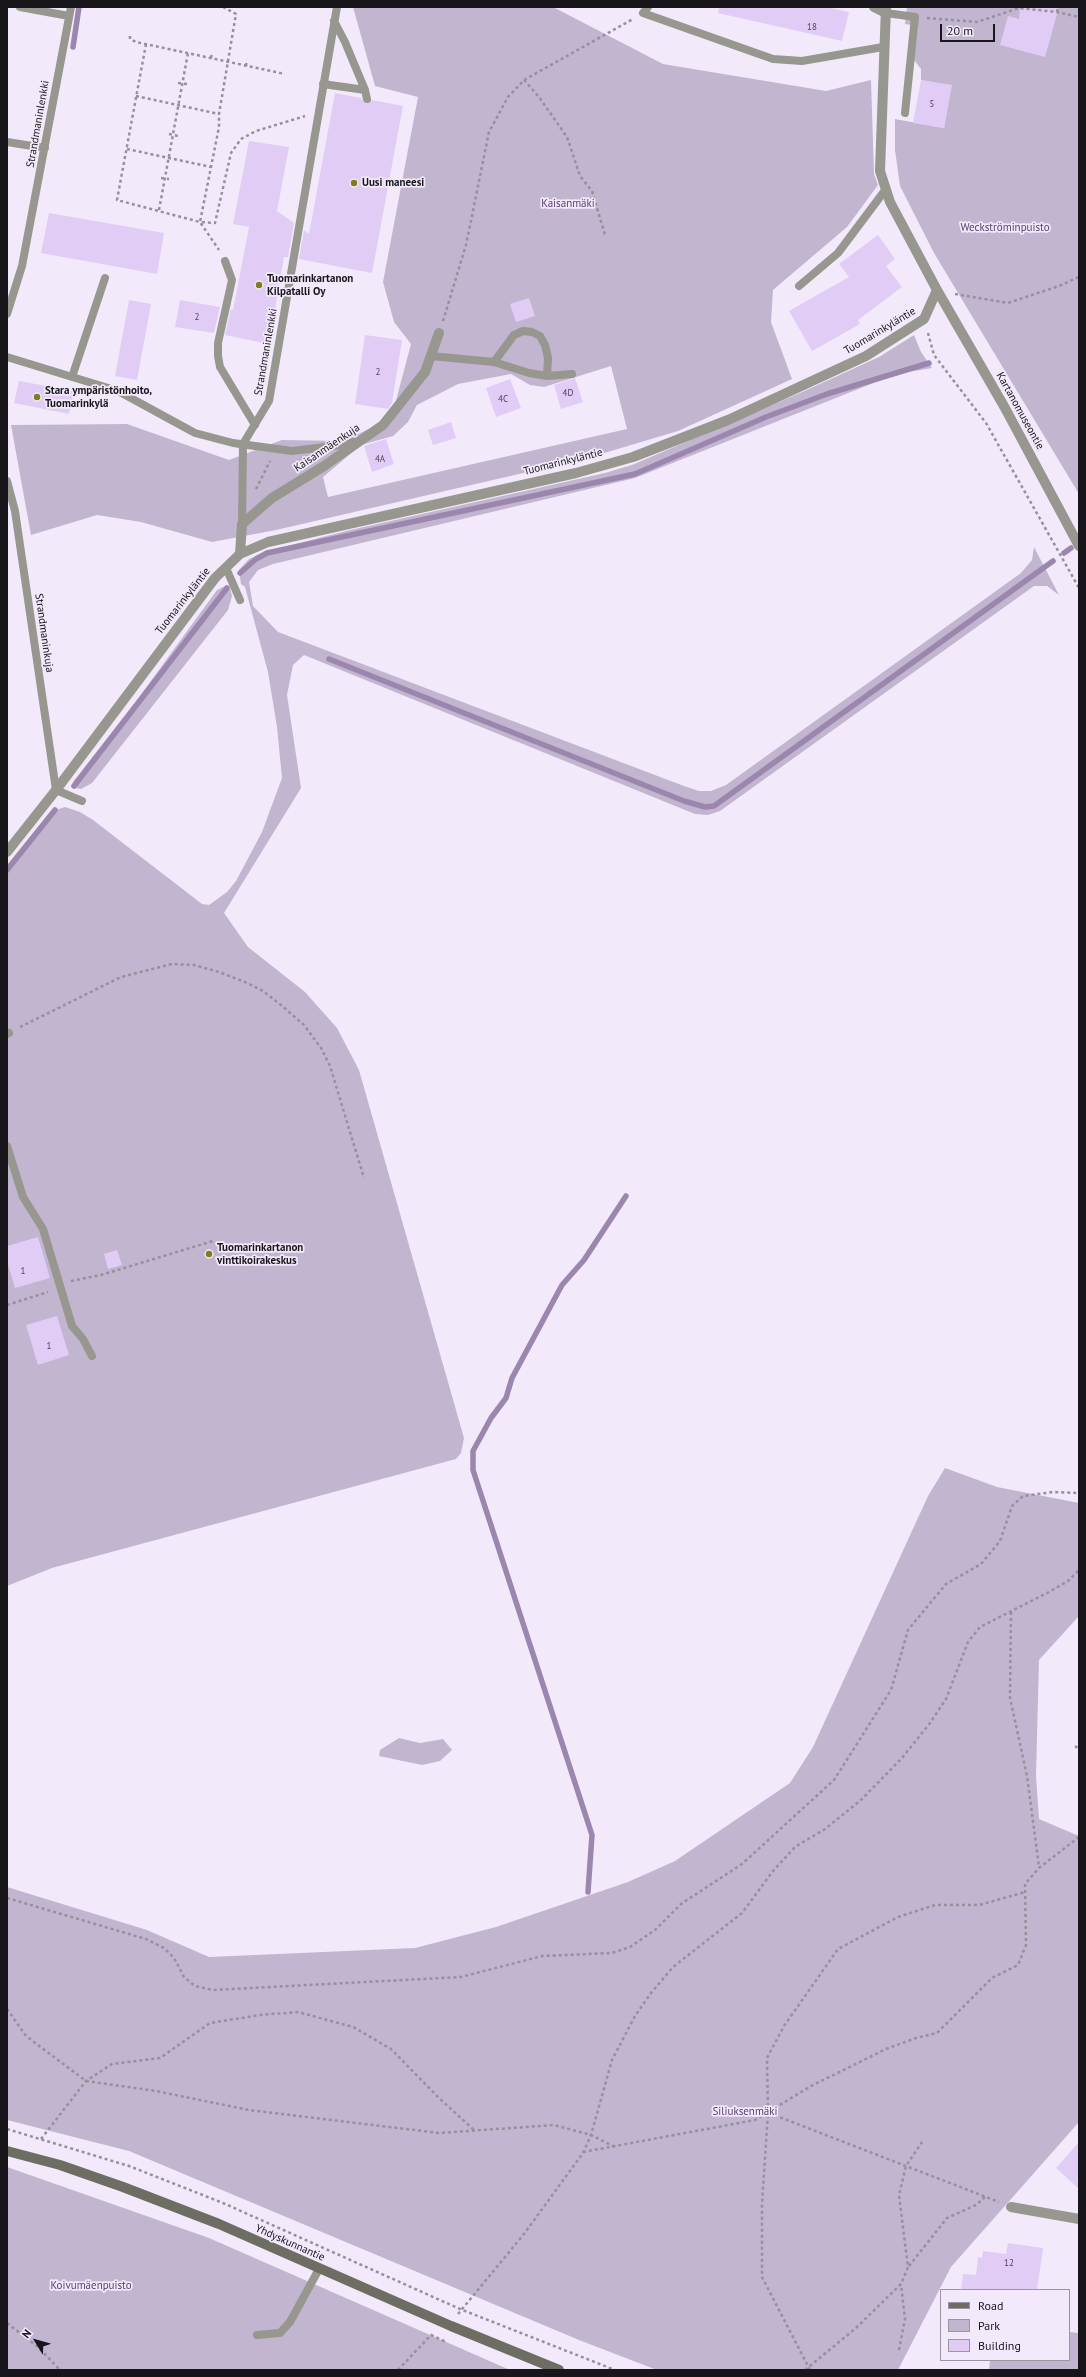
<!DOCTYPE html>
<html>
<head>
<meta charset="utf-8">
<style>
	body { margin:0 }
	#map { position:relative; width:1086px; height:2377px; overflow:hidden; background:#f2eafa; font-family:"PT Sans",sans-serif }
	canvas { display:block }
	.frame { position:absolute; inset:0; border:8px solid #18151b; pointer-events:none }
	.legend { position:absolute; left:940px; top:2289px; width:130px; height:72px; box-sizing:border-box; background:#f2eafa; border:1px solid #9b95a1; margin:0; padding:5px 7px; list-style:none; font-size:12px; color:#18151b }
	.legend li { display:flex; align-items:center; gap:8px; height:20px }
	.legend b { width:20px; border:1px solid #9b95a1 }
	.north { position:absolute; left:16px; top:2321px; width:40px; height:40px; -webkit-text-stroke:3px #f2eafa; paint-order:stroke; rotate:307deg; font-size:11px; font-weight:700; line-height:16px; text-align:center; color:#18151b }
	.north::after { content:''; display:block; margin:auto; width:14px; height:18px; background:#18151b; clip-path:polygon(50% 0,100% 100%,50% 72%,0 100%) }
	.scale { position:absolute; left:940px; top:24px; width:55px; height:18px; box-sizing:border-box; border:2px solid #18151b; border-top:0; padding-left:5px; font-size:12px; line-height:14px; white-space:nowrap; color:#18151b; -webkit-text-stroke:3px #f2eafa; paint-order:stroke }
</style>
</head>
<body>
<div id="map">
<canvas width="1086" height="2377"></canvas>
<div class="frame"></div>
<ul class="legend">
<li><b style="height:5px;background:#6e6d63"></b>Road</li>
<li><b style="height:11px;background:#c2b5d0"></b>Park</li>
<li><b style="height:11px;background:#e1ccf6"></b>Building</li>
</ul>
<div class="north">N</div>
<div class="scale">20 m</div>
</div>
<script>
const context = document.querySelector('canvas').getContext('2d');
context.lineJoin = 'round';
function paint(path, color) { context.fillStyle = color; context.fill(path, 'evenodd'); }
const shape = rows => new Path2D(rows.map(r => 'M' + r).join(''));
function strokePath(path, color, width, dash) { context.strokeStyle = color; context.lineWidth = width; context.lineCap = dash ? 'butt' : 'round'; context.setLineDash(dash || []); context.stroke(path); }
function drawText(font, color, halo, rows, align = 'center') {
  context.font = font + ' "PT Sans",sans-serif'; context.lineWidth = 3.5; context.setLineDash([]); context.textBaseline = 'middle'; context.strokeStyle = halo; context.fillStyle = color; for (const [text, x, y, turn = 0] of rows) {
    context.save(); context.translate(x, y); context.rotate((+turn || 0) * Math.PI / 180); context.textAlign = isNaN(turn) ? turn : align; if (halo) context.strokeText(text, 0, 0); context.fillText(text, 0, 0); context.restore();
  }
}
paint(shape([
	[353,7,553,7,663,64,826,91,871,80,874,174,878,185,847,227,773,290,771,322,792,379,678,431,584,459,276,530,212,542,141,522,97,515,31,535,11,425,127,424,229,460,282,440,344,441,377,425,394,408,411,344,394,322,383,282,418,97,375,86],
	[611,366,627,429,328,497,323,477,361,445,393,436,408,422,417,405,458,384,511,374,530,385,544,387],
	[907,7,1079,7,1079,494,934,253,900,186,895,150,895,119,944,128,951,86,921,80,921,69,914,60,918,26,905,24],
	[914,335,921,352,932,368,896,374,635,478,273,564,258,570,249,582,253,606,278,632,684,786,699,791,711,791,726,785,1021,573,1032,560,1034,547,1059,595,1047,586,1034,586,720,811,708,815,695,814,304,655,293,665,287,695,301,788,224,913,248,947,305,992,337,1028,359,1070,464,1438,461,1453,456,1459,52,1568,7,1586,7,865,50,812,65,807,80,812,93,820,202,904,209,905,227,892,236,881,262,832,282,778,277,727,268,672,245,587,241,584,239,570,249,559,268,551,346,531,605,473,632,465,800,393,879,357],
	[225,586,230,588,232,596,228,610,92,783,81,789,74,788,73,782,137,700,217,590],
	[945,1468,997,1487,1079,1503,1079,1616,1039,1660,1036,1776,1039,1819,1079,1836,1079,2122,951,2267,898,2370,657,2370,579,2340,129,2151,7,2120,7,1887,147,1930,209,1957,415,1948,496,1927,628,1882,675,1861,790,1783,813,1747,928,1496],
	[399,1738,420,1743,443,1739,452,1750,440,1761,422,1765,379,1756,380,1750],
	[7,2167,209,2238,510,2370,7,2370],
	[1069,2332,1079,2333,1079,2370,989,2370,990,2360,1069,2360]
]), '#c2b5d0');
strokePath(shape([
	[73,47,79,7],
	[1064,553,1071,548],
	[240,573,256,559,267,553,635,474,766,417,827,394,929,363],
	[329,659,684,801,705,807,714,806,1053,561],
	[74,786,227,588],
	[7,870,55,810],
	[588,1892,592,1835,473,1470,473,1451,491,1418,506,1398,512,1378,562,1285,584,1260,626,1196]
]), '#9b87ae', 5.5);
paint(shape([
	[719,7,826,7,849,12,842,41,718,13],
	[1020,7,1059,7,1045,57,1000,45,1008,16,1019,19],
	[921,80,952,85,944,128,913,123],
	[335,93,361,98,366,104,372,100,403,106,372,273,299,259,304,230,309,234],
	[249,141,289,147,277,211,294,223,288,257,284,257,269,344,225,335,231,309,233,310,249,227,233,224],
	[49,213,164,233,157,274,41,253],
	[878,235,895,259,886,266,902,287,858,320,860,324,812,351,789,311,849,277,839,264],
	[529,298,535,316,516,322,510,304],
	[129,300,151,304,137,380,115,376],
	[180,300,220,307,214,333,175,327],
	[365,335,402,340,392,403,388,409,355,404],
	[575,378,583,402,561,409,554,385],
	[510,379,521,408,496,417,486,388],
	[19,381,74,391,69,414,14,403],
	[451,422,456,438,433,445,428,430],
	[386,439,394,464,372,472,364,446],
	[38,1237,50,1278,15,1288,7,1261,7,1246],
	[117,1250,122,1265,108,1269,104,1254],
	[57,1316,69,1355,38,1365,26,1325],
	[1079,2142,1079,2189,1056,2168],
	[1008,2243,1043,2248,1037,2290,961,2290,963,2274,976,2275,978,2257,982,2258,983,2251,1006,2254]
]), '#e1ccf6');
strokePath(shape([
	[223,7,236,14,219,114,219,127,200,222,215,223,231,153,241,139,256,131,305,116],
	[1057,12,1058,7],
	[927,18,977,22,1019,8,1057,12,1079,17],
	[130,36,130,39,136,42,285,74],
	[146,44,117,200,200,222,219,250],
	[211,58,212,53],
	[246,66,247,60],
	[524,80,539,97,567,137,580,176,592,191,605,235],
	[178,83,187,84],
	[136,96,219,114],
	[169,134,178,136],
	[127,149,211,167],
	[161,178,169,179],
	[159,210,188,53],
	[955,294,1008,303,1059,286,1079,277],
	[443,321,466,245,489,132,508,97,524,80,633,19],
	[928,333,934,355,986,423,1079,588],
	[256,489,270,461],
	[20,1027,121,977,172,964,194,965,219,972,245,982,263,991,281,1005,304,1025,321,1048,330,1066,364,1178],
	[71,1281,101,1275,213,1241],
	[7,1305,48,1292],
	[1011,1612,1010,1698,1027,1776,1039,1867],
	[1075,1746,1079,1749],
	[7,1898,146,1939,164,1948,174,1958,184,1977,195,1986,213,1990,461,1977,542,1956,612,1953,630,1947,655,1930,681,1904,742,1864,834,1780,891,1690,908,1630,946,1584,981,1564,1000,1541,1012,1506,1023,1496,1053,1492,1079,1493],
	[7,2009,26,2036,86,2081,156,2091,249,2110,439,2133,554,2125,591,2135,615,2147],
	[769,2113,999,2202],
	[7,2129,129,2166,223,2203,460,2309,615,2370],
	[41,2139,86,2081,112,2064,160,2058,210,2023,260,2015,298,2012,353,2027,391,2049,439,2098,474,2130],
	[583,2152,755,2120,811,2086,886,2049,916,2038,937,2033,992,1978,1018,1965,1026,1945,1025,1884,1039,1868,1079,1837],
	[909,2266,947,2218,976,2205,985,2197],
	[458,2314,524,2234,583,2153,591,2135,612,2060,635,2016,651,1993,673,1967,742,1913,773,1871,795,1847,825,1829,861,1800,902,1758,930,1723,946,1699,968,1642,980,1627,1049,1592,1068,1581,1079,1570],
	[7,2323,38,2347,60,2370],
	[899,2350,905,2319,901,2284],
	[398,2370,431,2335,444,2341,445,2338],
	[805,2370,856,2328,901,2284,908,2267,899,2195,906,2166,922,2142],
	[810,2370,762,2277,762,2204,768,2113,767,2058,784,2026,838,1949,898,1917,935,1905,979,1905,1025,1892]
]), '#96909c', 2.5, [3, 3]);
strokePath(shape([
	[20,7,69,16],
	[648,7,643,13,773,59,802,61,883,47],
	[886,13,915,17,905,113],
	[334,21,345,42,365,90,367,99],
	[323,84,365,90],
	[7,142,45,148],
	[225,261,232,280,218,343,218,356,220,367,255,425],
	[799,286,838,253,886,189],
	[7,314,22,266,71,7],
	[431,356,494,362,529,373,547,376,572,374],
	[7,357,118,391,195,433,233,443,292,451,342,445,358,441],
	[494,362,514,335,523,331,532,332,540,336,545,345,548,358,547,376],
	[72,377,105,278],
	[7,481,15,511,56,790,82,801],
	[242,524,243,444,269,401,337,7],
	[226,568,240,600],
	[7,1034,9,1033],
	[7,1146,23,1197,43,1229,72,1326,83,1339,92,1356],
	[257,2335,280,2333,290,2322,319,2269]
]), '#97968f', 8);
strokePath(shape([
	[874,7,886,13],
	[886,7,880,171,890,202,937,290,1005,408,1079,546],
	[240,554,242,524,272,498,324,466,383,425,425,372,439,333],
	[7,852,56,790,215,578,240,554,268,542,576,473,633,457,728,420,866,356,924,319,937,290],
	[1011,2207,1079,2219]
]), '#97968f', 10);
strokePath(shape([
	[7,2151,60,2165,123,2187,219,2224,451,2326,559,2370]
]), '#6e6d63', 10);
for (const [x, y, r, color] of [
	[354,183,4,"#827b20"],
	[259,285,4,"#827b20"],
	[37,397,4,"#827b20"],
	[209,1254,4,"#827b20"]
]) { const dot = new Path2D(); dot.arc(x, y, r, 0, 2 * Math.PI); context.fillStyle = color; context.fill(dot); strokePath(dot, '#f2eafa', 1.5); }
drawText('9px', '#4a4352', null, [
	["18",812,27],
	["5",932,104],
	["2",197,317],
	["2",378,372],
	["4D",568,393],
	["4C",503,399],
	["4A",380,459],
	["1",23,1271],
	["1",49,1346],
	["12",1009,2263]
]);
drawText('11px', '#18151b', '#f2eafa', [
	["Strandmaninlenkki",38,124,-80],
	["Tuomarinkyläntie",880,331,-31],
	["Strandmaninlenkki",266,352,-80],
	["Kartanomuseontie",1020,411,61],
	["Kaisanmäenkuja",327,448,-34],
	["Tuomarinkyläntie",563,462,-14],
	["Tuomarinkyläntie",183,601,-52],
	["Strandmaninkuja",44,633,82],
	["Yhdyskunnantie",290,2243,24]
]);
drawText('bold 11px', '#18151b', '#f2eafa', [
	["Uusi maneesi",362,183],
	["Tuomarinkartanon",267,279],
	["Kilpatalli Oy",267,292],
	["Stara ympäristönhoito,",45,391],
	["Tuomarinkylä",45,404],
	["Tuomarinkartanon",217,1248],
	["vinttikoirakeskus",217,1261]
], 'left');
drawText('11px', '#5a3d72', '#f2eafa', [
	["Kaisanmäki",568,204],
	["Weckströminpuisto",1005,228],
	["Siliuksenmäki",745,2112],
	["Koivumäenpuisto",91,2286]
]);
</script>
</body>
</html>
